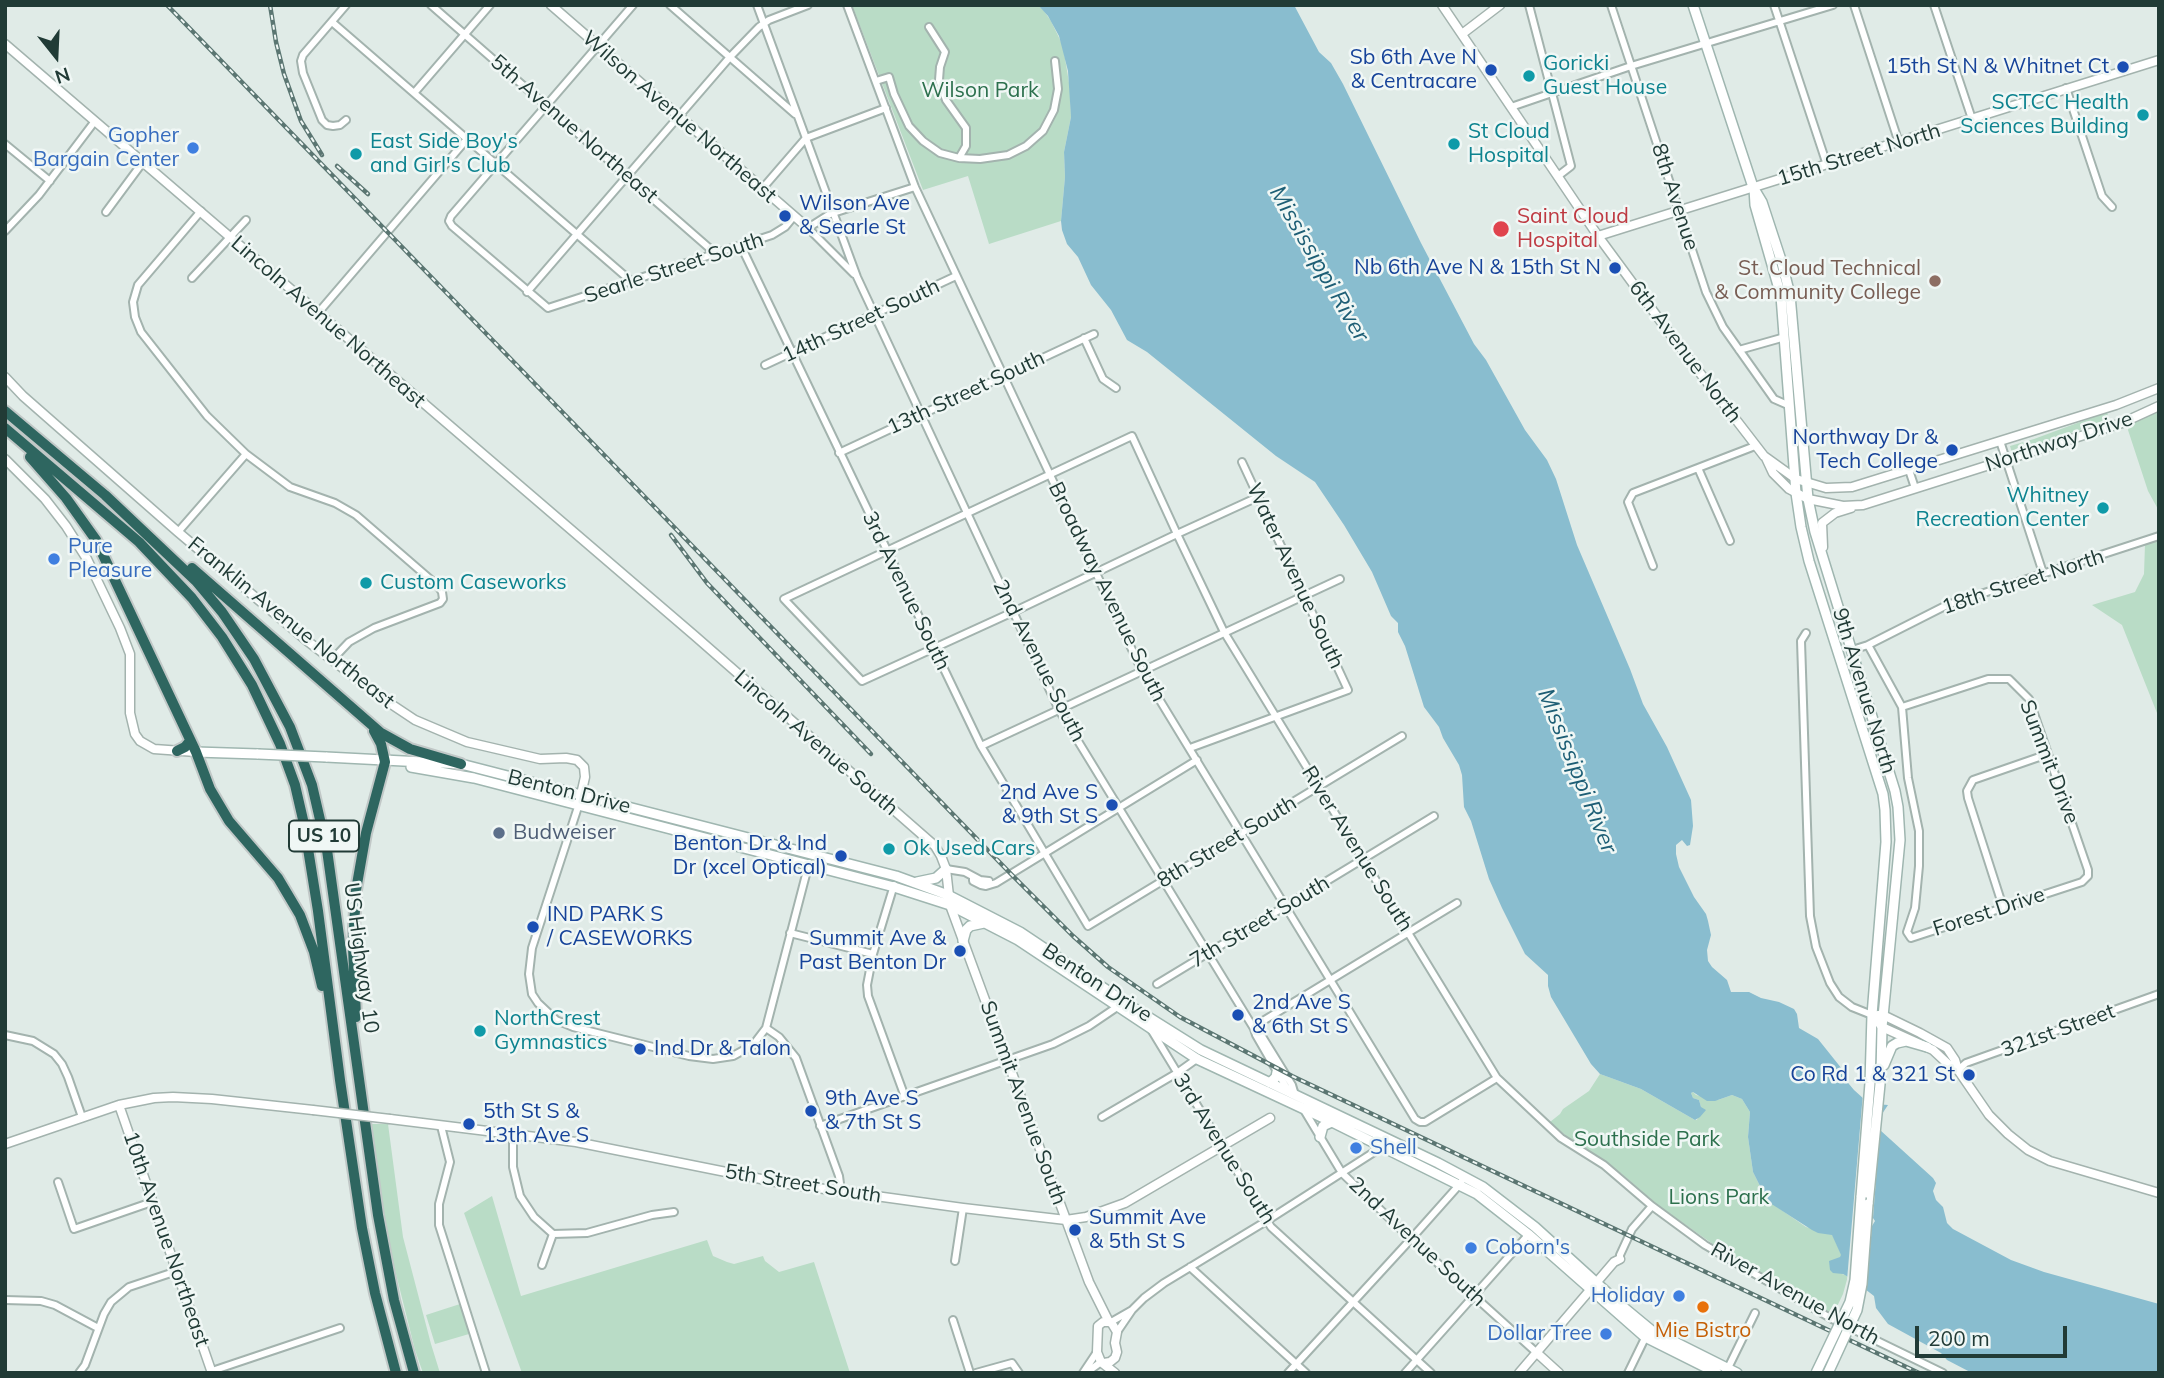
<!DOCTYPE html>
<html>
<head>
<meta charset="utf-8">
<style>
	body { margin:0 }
	#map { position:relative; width:2164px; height:1378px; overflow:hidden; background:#e0ebe7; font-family:Mulish,sans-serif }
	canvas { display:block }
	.frame { position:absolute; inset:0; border:7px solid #213b36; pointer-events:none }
	.north { position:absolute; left:21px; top:21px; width:70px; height:70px; -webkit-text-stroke:5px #f0f7f5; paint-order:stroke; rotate:162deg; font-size:19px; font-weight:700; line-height:28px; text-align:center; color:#213b36 }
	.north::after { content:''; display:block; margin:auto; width:24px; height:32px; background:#213b36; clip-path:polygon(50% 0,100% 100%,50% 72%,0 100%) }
	.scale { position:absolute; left:1915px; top:1326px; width:152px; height:32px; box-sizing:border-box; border:4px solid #213b36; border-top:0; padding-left:9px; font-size:21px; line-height:24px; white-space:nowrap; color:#213b36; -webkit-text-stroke:5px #f0f7f5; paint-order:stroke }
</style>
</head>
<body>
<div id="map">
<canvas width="2164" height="1378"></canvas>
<div class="frame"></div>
<div class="north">N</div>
<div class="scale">200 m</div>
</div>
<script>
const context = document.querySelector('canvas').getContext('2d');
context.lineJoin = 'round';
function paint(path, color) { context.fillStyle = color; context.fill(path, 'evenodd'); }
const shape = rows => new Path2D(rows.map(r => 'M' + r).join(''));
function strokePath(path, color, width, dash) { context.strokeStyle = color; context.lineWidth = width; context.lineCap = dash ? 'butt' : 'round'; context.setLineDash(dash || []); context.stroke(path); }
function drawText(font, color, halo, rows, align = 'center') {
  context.font = font + ' Mulish,sans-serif'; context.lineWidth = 5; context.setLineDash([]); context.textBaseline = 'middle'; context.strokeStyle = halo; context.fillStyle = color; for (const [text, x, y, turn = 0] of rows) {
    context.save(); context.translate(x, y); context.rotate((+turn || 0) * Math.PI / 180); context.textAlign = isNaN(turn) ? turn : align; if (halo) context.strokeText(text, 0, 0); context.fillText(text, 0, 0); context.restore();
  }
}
paint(shape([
	[852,5,1038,5,1044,11,1051,21,1063,46,1070,89,1071,117,1064,152,1065,177,1061,221,989,244,968,176,923,190],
	[2159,411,2159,511,2148,491,2128,430,2130,424],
	[2107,412,2109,420,2012,453,2010,446,2034,439],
	[2159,540,2159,718,2122,625,2092,605,2135,592,2144,574,2145,544],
	[1600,1074,1641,1089,1695,1120,1697,1120,1701,1107,1699,1100,1693,1098,1691,1093,1693,1092,1696,1095,1718,1100,1732,1095,1742,1099,1750,1112,1748,1137,1753,1172,1763,1192,1770,1202,1806,1227,1832,1234,1841,1254,1842,1274,1848,1276,1843,1294,1833,1315,1717,1247,1659,1206,1622,1174,1571,1140,1550,1122,1560,1114,1563,1109,1589,1091],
	[370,1124,388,1124,403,1237,431,1344,440,1373,423,1373,415,1350,387,1238],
	[492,1196,521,1296,707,1240,713,1256,727,1262,734,1264,763,1256,765,1261,779,1272,814,1262,850,1373,522,1373,464,1213],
	[460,1304,469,1334,435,1344,426,1315]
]), '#b9dcc6');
paint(shape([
	[1038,5,1294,5,1319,52,1331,63,1343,84,1421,243,1474,344,1486,360,1525,430,1547,460,1556,479,1577,545,1630,669,1643,704,1667,747,1691,800,1693,826,1690,845,1687,846,1682,840,1676,845,1676,854,1679,867,1694,897,1706,914,1708,921,1711,935,1707,950,1708,961,1712,967,1727,980,1731,992,1749,992,1761,998,1779,1002,1794,1009,1797,1014,1799,1028,1818,1039,1842,1069,1844,1078,1854,1090,1864,1099,1876,1104,1888,1105,1882,1114,1880,1130,1933,1178,1936,1183,1933,1191,1936,1200,1943,1207,1947,1223,1953,1229,2011,1260,2044,1272,2159,1304,2159,1373,1972,1373,1947,1360,1941,1353,1888,1324,1876,1308,1874,1296,1852,1279,1843,1274,1833,1273,1830,1270,1829,1261,1840,1257,1841,1255,1832,1235,1818,1233,1812,1230,1770,1203,1763,1192,1753,1172,1748,1137,1750,1112,1742,1099,1732,1095,1715,1101,1707,1101,1693,1092,1691,1093,1693,1098,1699,1100,1701,1107,1706,1110,1700,1117,1695,1120,1641,1089,1600,1074,1591,1064,1551,997,1548,986,1548,975,1525,954,1502,908,1489,879,1471,821,1464,807,1462,775,1459,765,1443,738,1439,727,1424,707,1405,646,1398,632,1398,623,1391,616,1372,572,1344,525,1315,482,1276,456,1147,352,1127,340,1111,310,1091,285,1078,257,1067,244,1062,230,1061,221,1065,177,1064,152,1071,117,1068,71,1059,36,1048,16]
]), '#89bdcf');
paint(shape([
	[1863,1093,1873,1100,1882,1101,1873,1218,1875,1221,1872,1226,1866,1294,1847,1280]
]), '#e0ebe7');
const minor = shape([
	[431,5,716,254],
	[633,5,451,216,449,221,452,226,548,308,772,235,785,227,794,216],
	[670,5,795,114],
	[757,5,857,277,1059,710,1253,1027,1260,1033,1292,1085,1295,1095],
	[847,5,915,187,1142,671,1415,1119,1420,1122,1425,1122,1497,1078],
	[1529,5,1571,166,1558,176],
	[1611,5,1706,292,1723,327,1774,399,1790,406],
	[1774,5,1827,165],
	[1854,5,1899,143],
	[1934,5,1972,119],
	[332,22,632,282],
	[929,27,945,52,940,67,939,80,946,100,966,128,966,146,959,158],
	[876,81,889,77,894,94,909,126,923,141,940,153,959,158,980,159,1008,155,1026,146,1043,131,1054,110,1058,89,1055,61],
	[2066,88,2102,196,2112,207],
	[415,92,490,5],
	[1511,107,1631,66,1833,5],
	[346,120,340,125,333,126,327,125,322,120,303,73,301,61,303,55,346,5],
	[5,144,50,181],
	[762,189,806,138,886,108],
	[201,211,138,285,133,302,135,317,141,332,207,416,246,454,290,487,335,503,356,515,438,586,442,592,443,599,440,603,374,628,349,642,332,660],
	[106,212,143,162],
	[5,231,39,195,95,121],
	[741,246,981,746,1088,926,1402,736],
	[854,274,808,228,830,214,915,187],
	[192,278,246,220],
	[527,292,730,57,759,27,769,20,808,5],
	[318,313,467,139],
	[1084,338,1103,379,1116,388],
	[1739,350,1785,337],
	[765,365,956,276],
	[2000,441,2043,573],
	[839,453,1094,334],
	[1698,468,1730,541],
	[1909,470,1915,488],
	[1258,497,1177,534,1013,612,862,681,784,599,1132,436,1177,534,1224,632,1497,1078,1561,1138,1604,1165,1652,1206,1705,1245,1832,1319,1943,1373],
	[178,532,246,454],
	[1653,566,1628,502,1633,493,1755,446],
	[1806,633,1801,641,1810,916,1816,947,1830,983,1839,997,1852,1007,1872,1015],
	[1868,645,1902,707,1908,778,1919,831,1919,866,1915,908,1907,932,1911,938,2082,882,2088,876,2088,870,2029,699,2009,679,1988,679,1902,707],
	[1852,650,1868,645,1947,605,2159,536],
	[981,746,1340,579],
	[1190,748,1348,690,1242,462],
	[578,807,532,948,529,974,532,994,538,1003,556,1020,573,1027,689,1056,713,1059,733,1056,753,1045,766,1028,809,863],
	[946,869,965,872,980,880,989,881],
	[973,877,973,881,981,885,986,886,996,883,1197,760],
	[894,885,873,954,867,985,868,996,905,1097],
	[2003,907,1968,798,1967,791,1973,780,2048,754],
	[790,933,873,954],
	[1157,984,1434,816],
	[1253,1027,1457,903],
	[766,1028,779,1037,796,1058,839,1176,841,1191],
	[1254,1029,1256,1035,1286,1087,1291,1091],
	[1152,1031,1271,1227,1431,1373],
	[5,1035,33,1041,54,1054,62,1064,68,1077,82,1117],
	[1958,1070,1966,1063,2159,994],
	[1304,1110,1342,1173,1411,1239,1537,1353],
	[1102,1117,1177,1073,1198,1058],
	[441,1126,450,1162,439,1204,439,1225,486,1373],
	[820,1126,1053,1044,1089,1026,1120,1005],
	[513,1133,513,1167,520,1196,534,1217,553,1234,587,1233,652,1215,674,1212],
	[58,1182,74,1229,152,1202],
	[1620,1259,1620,1255,1632,1229,1652,1206],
	[955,1261,963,1208],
	[542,1265,553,1234],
	[1190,1267,1306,1373],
	[5,1300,41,1301,55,1305,98,1328],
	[1132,1310,1144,1298,1164,1283,1268,1220,1382,1147],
	[953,1320,970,1373],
	[1111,1322,1132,1310,1117,1332],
	[212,1371,340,1328],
	[79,1373,85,1365,104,1314,111,1302,129,1287,177,1271],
	[976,1373,1012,1363,1019,1373],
	[1083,1373,1097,1352],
	[1086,1373,1101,1362],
	[1288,1373,1411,1239,1460,1184,1464,1177],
	[1405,1373,1529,1234],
	[1628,1373,1647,1334],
	[1724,1373,1728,1368,1755,1313]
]);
const tertiary = shape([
	[551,5,808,228],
	[1442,5,1598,236,1673,338,1764,456,1796,479,1826,488,1852,487,2116,405,2159,388],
	[1462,34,1500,5],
	[5,44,695,636,935,846,941,856,946,869,950,905,1089,1282,1109,1322],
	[1598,236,2159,60],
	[5,377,23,396,178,532,306,640,385,700,415,720,467,742,540,759,566,758,577,760,584,767,585,777,580,799],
	[1766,458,1773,473,1789,489,1808,499,1843,506,1863,505,2122,423,2159,406],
	[5,459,45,499,66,526,87,559,120,628,130,654,130,713,135,734,140,741,154,749,196,752],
	[1823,547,1822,523,1835,513,1851,508],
	[1878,1015,1883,1015,1920,1033,1947,1048,1955,1060,1958,1070,1989,1115,2008,1134,2028,1150,2050,1161,2159,1193],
	[1878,1022,1882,1027,1933,1050,1949,1065,1958,1070],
	[119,1105,212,1373],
	[390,1119,576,1142,781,1183,963,1208,1066,1220,1086,1217,1125,1203,1270,1118],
	[5,1144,119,1105,154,1098,173,1097,212,1099,313,1110],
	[1537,1353,1559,1373],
	[1104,1363,1110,1362,1115,1358,1117,1352,1115,1343,1117,1332,1111,1322,1103,1322,1098,1326,1097,1352,1101,1362,1115,1373],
	[1519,1373,1614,1262,1620,1259]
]);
const secondary = shape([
	[1693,5,1753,187,1762,202,1782,263,1790,295,1808,499,1815,532,1895,791,1898,807,1900,840,1882,1027,1881,1074,1868,1204],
	[1754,188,1755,205,1781,296,1796,493,1801,527,1809,561,1883,794,1885,810,1886,842,1872,1015,1870,1083,1861,1197],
	[196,752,258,754],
	[326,757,461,764,896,876,948,895,1020,932,1126,1003,1201,1050,1438,1163,1483,1187,1535,1227,1622,1306,1651,1330,1737,1373],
	[411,767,474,778,894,887,950,905,1018,940,1197,1059,1332,1122,1477,1194,1528,1234,1645,1337,1717,1373],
	[917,882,936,878,946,869],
	[963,941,966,930,970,926,984,923],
	[1884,1065,1892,1046,1897,1043,1906,1041,1927,1047],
	[1270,1083,1276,1077,1277,1072],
	[1320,1137,1323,1126,1332,1122]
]);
const motorway = shape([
	[5,411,105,495,196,581,222,612,254,659,290,727,312,785,327,850,378,1215,394,1300,414,1373],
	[5,428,139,542,192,598,222,637,252,685,280,744,295,785,304,824,318,911,340,1080,362,1228,375,1293,396,1373],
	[30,457,66,498,96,540,196,752,210,789,229,821,278,878,300,915,314,952,322,986],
	[192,568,381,733,410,749,461,764],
	[177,751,185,747,190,741],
	[356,1017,353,947,356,890,366,833,385,762,381,744,374,731]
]);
strokePath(minor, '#a3b3ae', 10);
strokePath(tertiary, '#a3b3ae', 11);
strokePath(secondary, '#9fb6b0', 12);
strokePath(motorway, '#c1c8c7', 14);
strokePath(minor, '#fff', 6);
strokePath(tertiary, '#fff', 8);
strokePath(secondary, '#fff', 9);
strokePath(motorway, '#2e6660', 10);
const rail = shape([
	[167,5,1011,874,1073,936,1108,967,1180,1017,1292,1076,1919,1373],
	[270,5,276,42,284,74,301,121,322,155],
	[337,166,368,194],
	[671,535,707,583,871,754]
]);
strokePath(rail, '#5b7672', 4.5);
strokePath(rail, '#f0f7f5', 2, [5]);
const tertiaryBridge = shape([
	[313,1110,390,1119]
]);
const secondaryBridge = shape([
	[258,754,326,757],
	[1816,1373,1850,1302,1855,1280,1861,1197],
	[1828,1373,1857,1310,1862,1284,1868,1204]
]);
strokePath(tertiaryBridge, '#a3b3ae', 11, []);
strokePath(secondaryBridge, '#9fb6b0', 12, []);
strokePath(tertiaryBridge, '#fff', 8);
strokePath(secondaryBridge, '#fff', 9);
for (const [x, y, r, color] of [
	[2123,67,7,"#1a4fb4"],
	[1491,70,7,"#1a4fb4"],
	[1529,76,7,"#0f9aa8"],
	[2143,115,7,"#0f9aa8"],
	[1454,144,7,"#0f9aa8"],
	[193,148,7,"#3f7fe0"],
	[356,154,7,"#0f9aa8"],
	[785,216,7,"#1a4fb4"],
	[1501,229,9,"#e0444e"],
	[1615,268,7,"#1a4fb4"],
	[1935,281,7,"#8d6e63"],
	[1952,450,7,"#1a4fb4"],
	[2103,508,7,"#0f9aa8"],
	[54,559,7,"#3f7fe0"],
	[366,583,7,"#0f9aa8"],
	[1112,805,7,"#1a4fb4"],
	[499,833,7,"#5c6f8a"],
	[889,849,7,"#0f9aa8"],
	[841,856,7,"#1a4fb4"],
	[533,927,7,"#1a4fb4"],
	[960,951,7,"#1a4fb4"],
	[1238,1015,7,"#1a4fb4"],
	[480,1031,7,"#0f9aa8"],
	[640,1049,7,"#1a4fb4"],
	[1969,1075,7,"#1a4fb4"],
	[811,1111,7,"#1a4fb4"],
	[469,1124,7,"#1a4fb4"],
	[1356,1148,7,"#3f7fe0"],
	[1075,1230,7,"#1a4fb4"],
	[1471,1248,7,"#3f7fe0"],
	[1679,1296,7,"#3f7fe0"],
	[1703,1307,7,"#e8710a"],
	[1606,1334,7,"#3f7fe0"]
]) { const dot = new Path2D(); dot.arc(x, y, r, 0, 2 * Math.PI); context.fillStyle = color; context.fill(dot); strokePath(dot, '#f0f7f5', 2.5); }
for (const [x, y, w] of [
	[324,836,70]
]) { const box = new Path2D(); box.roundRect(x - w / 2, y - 15.5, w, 31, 5); context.fillStyle = '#f0f7f5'; context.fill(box); strokePath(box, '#213b36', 2); }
drawText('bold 19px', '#213b36', null, [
	["US 10",324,836]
]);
drawText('21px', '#164399', '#f0f7f5', [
	["Sb 6th Ave N",1477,58],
	["& Centracare",1477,82],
	["15th St N & Whitnet Ct",2109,67],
	["Wilson Ave",799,204,"left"],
	["& Searle St",799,228,"left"],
	["Nb 6th Ave N & 15th St N",1601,268],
	["Northway Dr &",1938,438],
	["Tech College",1938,462],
	["2nd Ave S",1098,793],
	["& 9th St S",1098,817],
	["Benton Dr & Ind",827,844],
	["Dr (xcel Optical)",827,868],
	["IND PARK S",547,915,"left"],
	["/ CASEWORKS",547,939,"left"],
	["Summit Ave &",946,939],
	["Past Benton Dr",946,963],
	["2nd Ave S",1252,1003,"left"],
	["& 6th St S",1252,1027,"left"],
	["Ind Dr & Talon",654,1049,"left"],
	["Co Rd 1 & 321 St",1955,1075],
	["9th Ave S",825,1099,"left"],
	["& 7th St S",825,1123,"left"],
	["5th St S &",483,1112,"left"],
	["13th Ave S",483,1136,"left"],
	["Summit Ave",1089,1218,"left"],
	["& 5th St S",1089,1242,"left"]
], 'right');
drawText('21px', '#0d838f', '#f0f7f5', [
	["Goricki",1543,64],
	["Guest House",1543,88],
	["SCTCC Health",2129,103,"right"],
	["Sciences Building",2129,127,"right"],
	["St Cloud",1468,132],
	["Hospital",1468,156],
	["East Side Boy's",370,142],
	["and Girl's Club",370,166],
	["Whitney",2089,496,"right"],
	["Recreation Center",2089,520,"right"],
	["Custom Caseworks",380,583],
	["Ok Used Cars",903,849],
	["NorthCrest",494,1019],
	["Gymnastics",494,1043]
], 'left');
drawText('21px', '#2c704d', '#f0f7f5', [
	["Wilson Park",980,91],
	["Southside Park",1647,1140],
	["Lions Park",1719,1198]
]);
drawText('21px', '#213b36', '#f0f7f5', [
	["Wilson Avenue Northeast",679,117,41],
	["5th Avenue Northeast",574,129,41],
	["15th Street North",1859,155,-17],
	["8th Avenue",1675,197,72],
	["Searle Street South",674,268,-18],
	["14th Street South",861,321,-25],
	["Lincoln Avenue Northeast",328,322,41],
	["6th Avenue North",1685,352,53],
	["13th Street South",966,393,-25],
	["Northway Drive",2059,442,-18],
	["Water Avenue South",1295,576,65],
	["18th Street North",2023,582,-18],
	["3rd Avenue South",906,591,64],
	["Broadway Avenue South",1107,592,64],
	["Franklin Avenue Northeast",291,623,39],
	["2nd Avenue South",1039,661,63],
	["9th Avenue North",1864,691,73],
	["Lincoln Avenue South",816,743,41],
	["Summit Drive",2049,762,69],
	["Benton Drive",569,792,14],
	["8th Street South",1227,842,-31],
	["River Avenue South",1357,849,58],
	["Forest Drive",1989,912,-18],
	["7th Street South",1260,922,-31],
	["US Highway 10",361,958,82],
	["Benton Drive",1097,983,33],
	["321st Street",2058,1031,-20],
	["Summit Avenue South",1023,1103,70],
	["3rd Avenue South",1224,1149,58],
	["5th Street South",803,1184,9],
	["10th Avenue Northeast",166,1239,71],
	["2nd Avenue South",1417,1242,43],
	["River Avenue North",1795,1294,29]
]);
drawText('21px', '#366cbe', '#f0f7f5', [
	["Gopher",179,136],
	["Bargain Center",179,160],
	["Pure",68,547,"left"],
	["Pleasure",68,571,"left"],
	["Shell",1370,1148,"left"],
	["Coborn's",1485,1248,"left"],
	["Holiday",1665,1296],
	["Dollar Tree",1592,1334]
], 'right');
drawText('21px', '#be3a42', '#f0f7f5', [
	["Saint Cloud",1517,217],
	["Hospital",1517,241]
], 'left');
drawText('21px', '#785e54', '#f0f7f5', [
	["St. Cloud Technical",1921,269],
	["& Community College",1921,293]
], 'right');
drawText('21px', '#4e5e75', '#f0f7f5', [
	["Budweiser",513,833]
], 'left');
drawText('21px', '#c56008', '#f0f7f5', [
	["Mie Bistro",1703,1331]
]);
drawText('italic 23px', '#1d5e75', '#f0f7f5', [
	["Mississippi River",1319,264,60],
	["Mississippi River",1577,771,68]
]);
</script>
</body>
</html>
